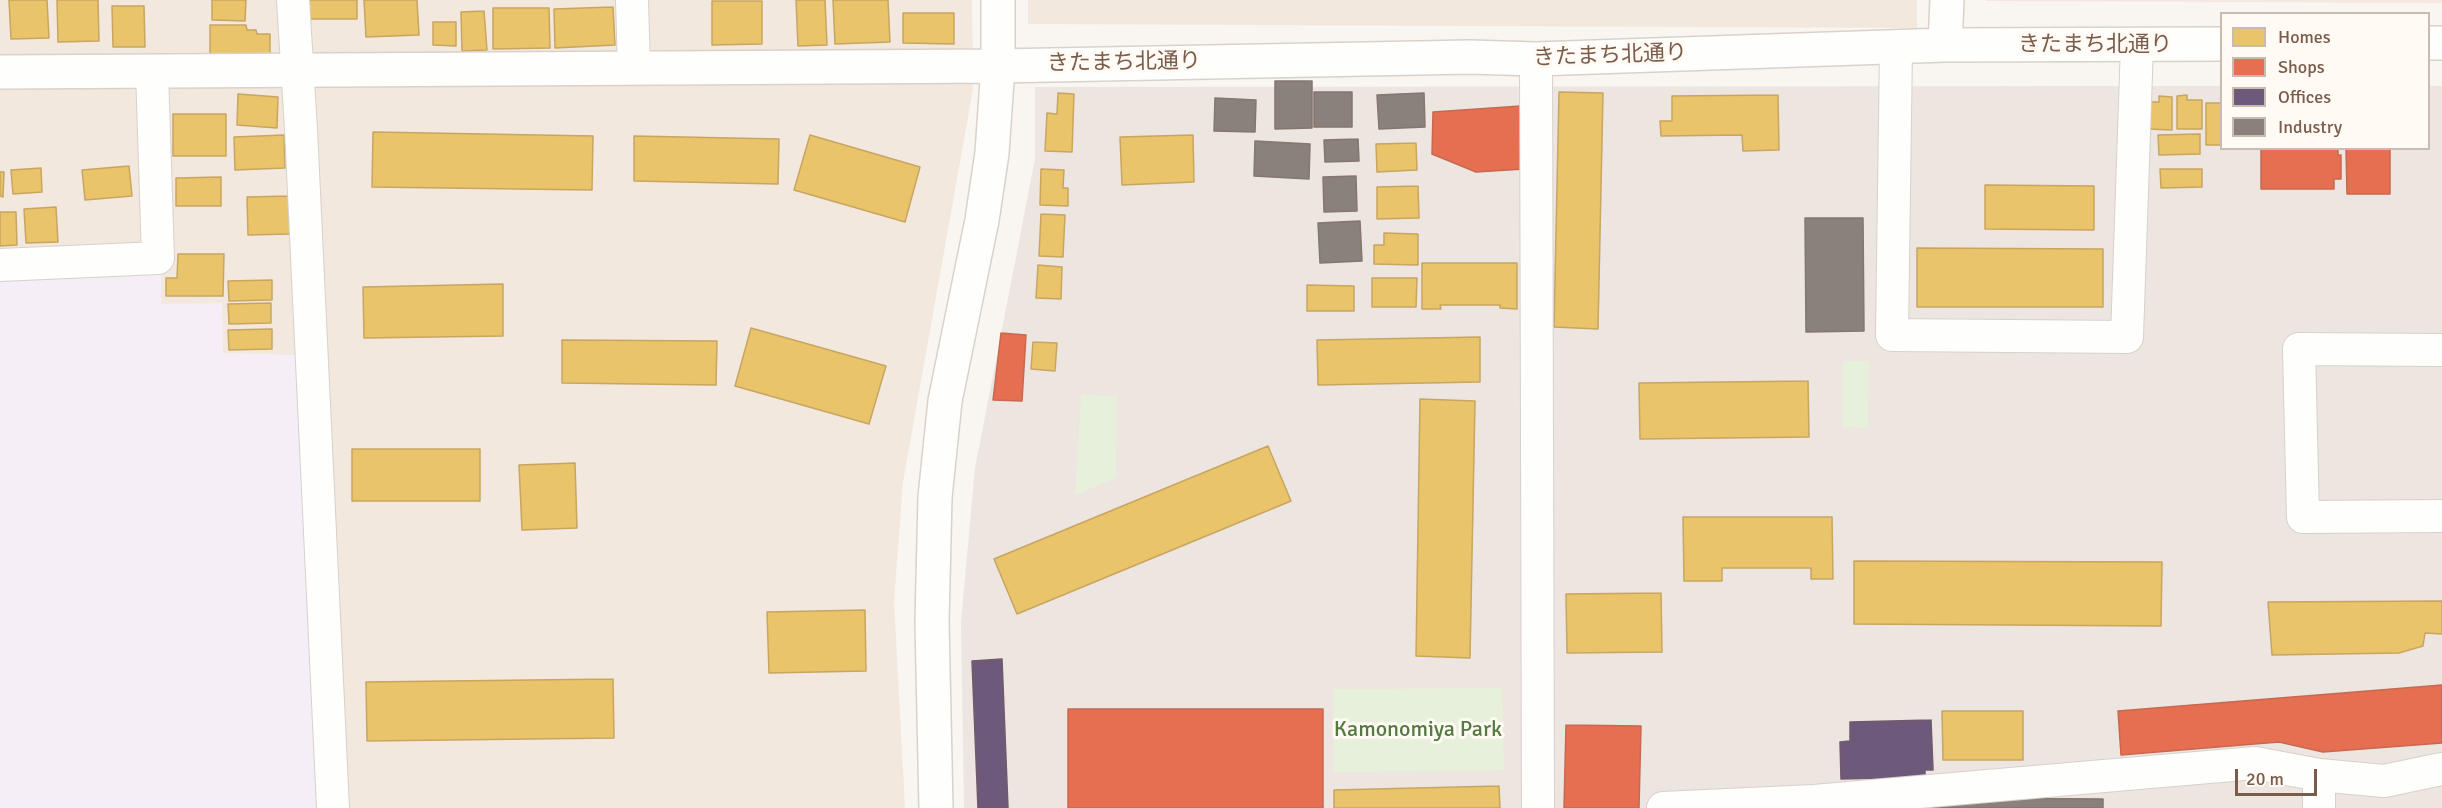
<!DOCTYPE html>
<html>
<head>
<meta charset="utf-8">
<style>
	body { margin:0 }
	#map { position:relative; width:2442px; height:808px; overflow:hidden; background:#f9f5f0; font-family:Signika,sans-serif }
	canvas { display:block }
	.legend { position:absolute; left:2220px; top:12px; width:210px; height:138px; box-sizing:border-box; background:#fffaf3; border:2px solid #cabbb1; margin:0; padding:8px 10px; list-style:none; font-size:18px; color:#7a5c4d }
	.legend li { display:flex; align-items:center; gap:12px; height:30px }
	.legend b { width:30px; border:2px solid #cabbb1 }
	.scale { position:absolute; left:2235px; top:769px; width:82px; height:27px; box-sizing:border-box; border:3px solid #7a5c4d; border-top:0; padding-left:8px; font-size:18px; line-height:21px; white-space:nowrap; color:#7a5c4d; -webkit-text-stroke:4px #fffaf3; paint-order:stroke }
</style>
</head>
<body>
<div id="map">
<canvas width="2442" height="808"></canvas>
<ul class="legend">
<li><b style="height:16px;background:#e9c46a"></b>Homes</li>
<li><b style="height:16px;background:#e76f51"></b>Shops</li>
<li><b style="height:16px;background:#6d597a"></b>Offices</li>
<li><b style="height:16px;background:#8a817c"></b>Industry</li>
</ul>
<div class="scale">20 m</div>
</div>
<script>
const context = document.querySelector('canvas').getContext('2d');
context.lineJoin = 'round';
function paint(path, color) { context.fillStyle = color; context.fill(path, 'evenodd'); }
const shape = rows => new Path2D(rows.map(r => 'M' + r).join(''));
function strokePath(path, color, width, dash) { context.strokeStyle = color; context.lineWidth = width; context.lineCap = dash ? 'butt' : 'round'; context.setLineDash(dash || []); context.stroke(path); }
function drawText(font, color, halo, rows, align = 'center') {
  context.font = font + ' Signika,"Noto Sans JP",sans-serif'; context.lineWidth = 6; context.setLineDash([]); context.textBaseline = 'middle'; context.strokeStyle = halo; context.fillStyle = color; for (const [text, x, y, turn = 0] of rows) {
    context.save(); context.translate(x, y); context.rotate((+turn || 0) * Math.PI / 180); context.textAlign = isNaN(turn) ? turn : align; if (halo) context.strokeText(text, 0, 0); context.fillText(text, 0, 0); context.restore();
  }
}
paint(shape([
	[0,0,972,0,973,89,903,482,894,601,905,808,345,808,294,77,328,808,0,808],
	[1028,0,1917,0,1917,28,1028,24]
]), '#f2e8de');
paint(shape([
	[1986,0,2442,0,2442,3,1986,1]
]), '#f6e8e1');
paint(shape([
	[2221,86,2222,148,2428,148,2429,86,2442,86,2442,808,964,808,961,622,975,468,1035,159,1035,87]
]), '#ede5e0');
paint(shape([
	[161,269,161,304,222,303,223,353,296,355,316,808,0,808,0,276]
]), '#f6eef6');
paint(shape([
	[1843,361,1869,361,1868,428,1842,427],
	[1081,395,1117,396,1116,478,1075,495],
	[1502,688,1504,770,1334,772,1333,689]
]), '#e7f0db');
const homes = shape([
	[9,0,47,0,49,38,11,39,9,0],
	[57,0,98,0,99,41,58,42,57,0],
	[212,0,246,0,245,21,212,20,212,0],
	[305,0,357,0,357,19,306,19,305,0],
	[364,0,417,0,419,35,366,37,364,0],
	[796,0,825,0,827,45,798,46,796,0],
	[833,0,888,0,890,42,835,44,833,0],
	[712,1,762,1,762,44,712,45,712,1],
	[112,6,144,6,145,47,113,47,112,6],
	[613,7,615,45,555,48,554,9,613,7],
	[493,8,549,8,550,48,493,49,493,8],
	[484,11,487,50,462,51,461,12,484,11],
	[903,13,954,13,954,44,903,43,903,13],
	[433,22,456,22,456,46,433,45,433,22],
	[210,25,246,25,247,30,256,30,257,34,270,34,270,58,210,59,210,25],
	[1559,92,1603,93,1598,329,1554,327,1559,92],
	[1058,93,1074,94,1072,152,1045,151,1047,113,1057,114,1058,93],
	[238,94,278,97,277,128,237,125,238,94],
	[1778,95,1779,150,1743,151,1742,135,1661,136,1660,121,1672,121,1672,96,1778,95],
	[2187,95,2187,100,2202,100,2202,129,2177,129,2177,96,2187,95],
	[2159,96,2172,97,2172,130,2147,129,2148,102,2159,102,2159,96],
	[2206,103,2222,103,2222,145,2206,145,2206,103],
	[173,114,226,114,226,156,173,156,173,114],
	[373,132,593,136,592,190,372,187,373,132],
	[2200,134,2200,154,2159,155,2158,135,2200,134],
	[284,135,285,168,235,170,234,137,284,135],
	[810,135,920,167,905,222,794,190,810,135],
	[1193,135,1194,182,1122,185,1120,137,1193,135],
	[634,136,779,139,778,184,634,181,634,136],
	[1416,143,1417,170,1377,172,1376,144,1416,143],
	[129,166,132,196,85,200,82,170,129,166],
	[41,168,42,192,13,194,11,170,41,168],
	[1041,169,1064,170,1063,188,1068,188,1068,206,1040,205,1041,169],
	[2160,169,2202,169,2202,187,2161,188,2160,169],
	[0,172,4,172,3,197,0,196,0,172],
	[221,177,221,206,176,206,176,178,221,177],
	[1985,185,2094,186,2094,230,1985,229,1985,185],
	[1418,186,1419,218,1377,219,1377,187,1418,186],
	[289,196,290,234,248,235,247,197,289,196],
	[56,207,58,242,26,243,24,209,56,207],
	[0,212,16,212,17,245,0,246,0,212],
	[1041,214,1065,215,1063,257,1039,256,1041,214],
	[1384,233,1418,234,1418,265,1374,264,1374,245,1384,245,1384,233],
	[1917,248,2103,249,2103,307,1917,307,1917,248],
	[178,254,224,254,223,296,166,296,166,278,177,278,178,254],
	[1422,263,1517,263,1517,309,1500,308,1500,305,1440,305,1441,309,1422,309,1422,263],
	[1038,265,1062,267,1061,299,1036,298,1038,265],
	[1372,278,1417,278,1416,307,1372,307,1372,278],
	[272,280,272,300,229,301,228,281,272,280],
	[503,284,503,336,364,338,363,287,503,284],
	[1307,285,1354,286,1354,311,1307,311,1307,285],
	[271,303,271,323,229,324,228,304,271,303],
	[751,328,886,366,869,424,735,386,751,328],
	[272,329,272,349,229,350,228,330,272,329],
	[1480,337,1480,382,1318,385,1317,340,1480,337],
	[562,340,717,341,716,385,562,383,562,340],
	[1033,342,1057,343,1055,371,1031,369,1033,342],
	[1808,381,1809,437,1640,439,1639,383,1808,381],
	[1420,399,1475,401,1470,658,1416,656,1420,399],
	[1268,446,1291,501,1017,614,994,559,1268,446],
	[352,449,480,449,480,501,352,501,352,449],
	[575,463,577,528,522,530,519,465,575,463],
	[1683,517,1832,517,1833,579,1811,579,1811,568,1722,568,1722,581,1684,581,1683,517],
	[1854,561,2162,562,2161,626,1854,624,1854,561],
	[1661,593,1662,652,1567,653,1566,594,1661,593],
	[2442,601,2442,634,2425,633,2423,646,2399,653,2272,655,2268,602,2442,601],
	[865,610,866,671,769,673,767,612,865,610],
	[613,679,614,738,367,741,366,682,613,679],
	[1942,711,2023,711,2023,760,1943,760,1942,711],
	[1499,786,1500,808,1334,808,1334,790,1499,786]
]);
paint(homes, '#e9c46a');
strokePath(homes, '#c8a561', 1.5);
const shops = shape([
	[1521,106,1524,169,1476,172,1432,154,1433,112,1521,106],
	[2261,148,2338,148,2338,155,2341,155,2341,179,2334,179,2334,189,2261,189,2261,148],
	[2346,148,2390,148,2390,194,2347,194,2346,148],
	[1001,333,1026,335,1022,401,993,400,1001,333],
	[2442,685,2442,743,2323,752,2279,742,2121,755,2118,711,2442,685],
	[1068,709,1323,709,1323,808,1068,808,1068,709],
	[1566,725,1641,726,1639,808,1564,808,1566,725]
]);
paint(shops, '#e76f51');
strokePath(shops, '#c66950', 1.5);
const offices = shape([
	[1002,659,1008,808,978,808,972,661,1002,659],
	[1931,720,1933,770,1925,770,1925,777,1841,779,1840,742,1850,741,1850,722,1931,720]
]);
paint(offices, '#6d597a');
strokePath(offices, '#715a6c', 1.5);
const industry = shape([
	[1275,81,1312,81,1312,128,1275,129,1275,81],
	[1314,92,1352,92,1352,127,1314,127,1314,92],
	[1424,93,1425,127,1379,129,1377,95,1424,93],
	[1215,98,1256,100,1255,132,1214,131,1215,98],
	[1358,139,1359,161,1325,162,1324,140,1358,139],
	[1255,141,1310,144,1309,179,1254,176,1255,141],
	[1356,176,1357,211,1324,212,1323,177,1356,176],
	[1805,218,1863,218,1864,331,1806,332,1805,218],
	[1360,221,1362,261,1320,263,1318,223,1360,221],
	[1930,798,2103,799,2103,808,1930,808,1930,798]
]);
paint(industry, '#8a817c');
strokePath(industry, '#85766e', 1.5);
const street = shape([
	[293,0,301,129,333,808],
	[632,0,634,68],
	[1896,47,1892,335,2127,337,2137,45],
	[1536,59,1538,808],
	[0,265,158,258,152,71],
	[2442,350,2299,349,2303,517,2442,516],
	[2319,775,2319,808],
	[1663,808,1814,801,2255,763,2319,775,2384,781,2442,769]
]);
const secondary = shape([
	[2428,43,2442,43],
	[1945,45,1947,0],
	[0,72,998,66,1470,57,1536,59,1945,45,2222,44],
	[936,808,932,622,935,497,945,401,982,220,992,153,998,66,998,0]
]);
strokePath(street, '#d7d1cb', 34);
strokePath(secondary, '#d9d2cb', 36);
strokePath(street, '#fefefd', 32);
strokePath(secondary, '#fefefd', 33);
drawText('22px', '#7a5c4d', '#fffaf3', [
	["きたまち北通り",2095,45],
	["きたまち北通り",1610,56,-2],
	["きたまち北通り",1124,63,-1]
]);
drawText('22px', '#537a41', '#fffaf3', [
	["Kamonomiya Park",1418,730]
]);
</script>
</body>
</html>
